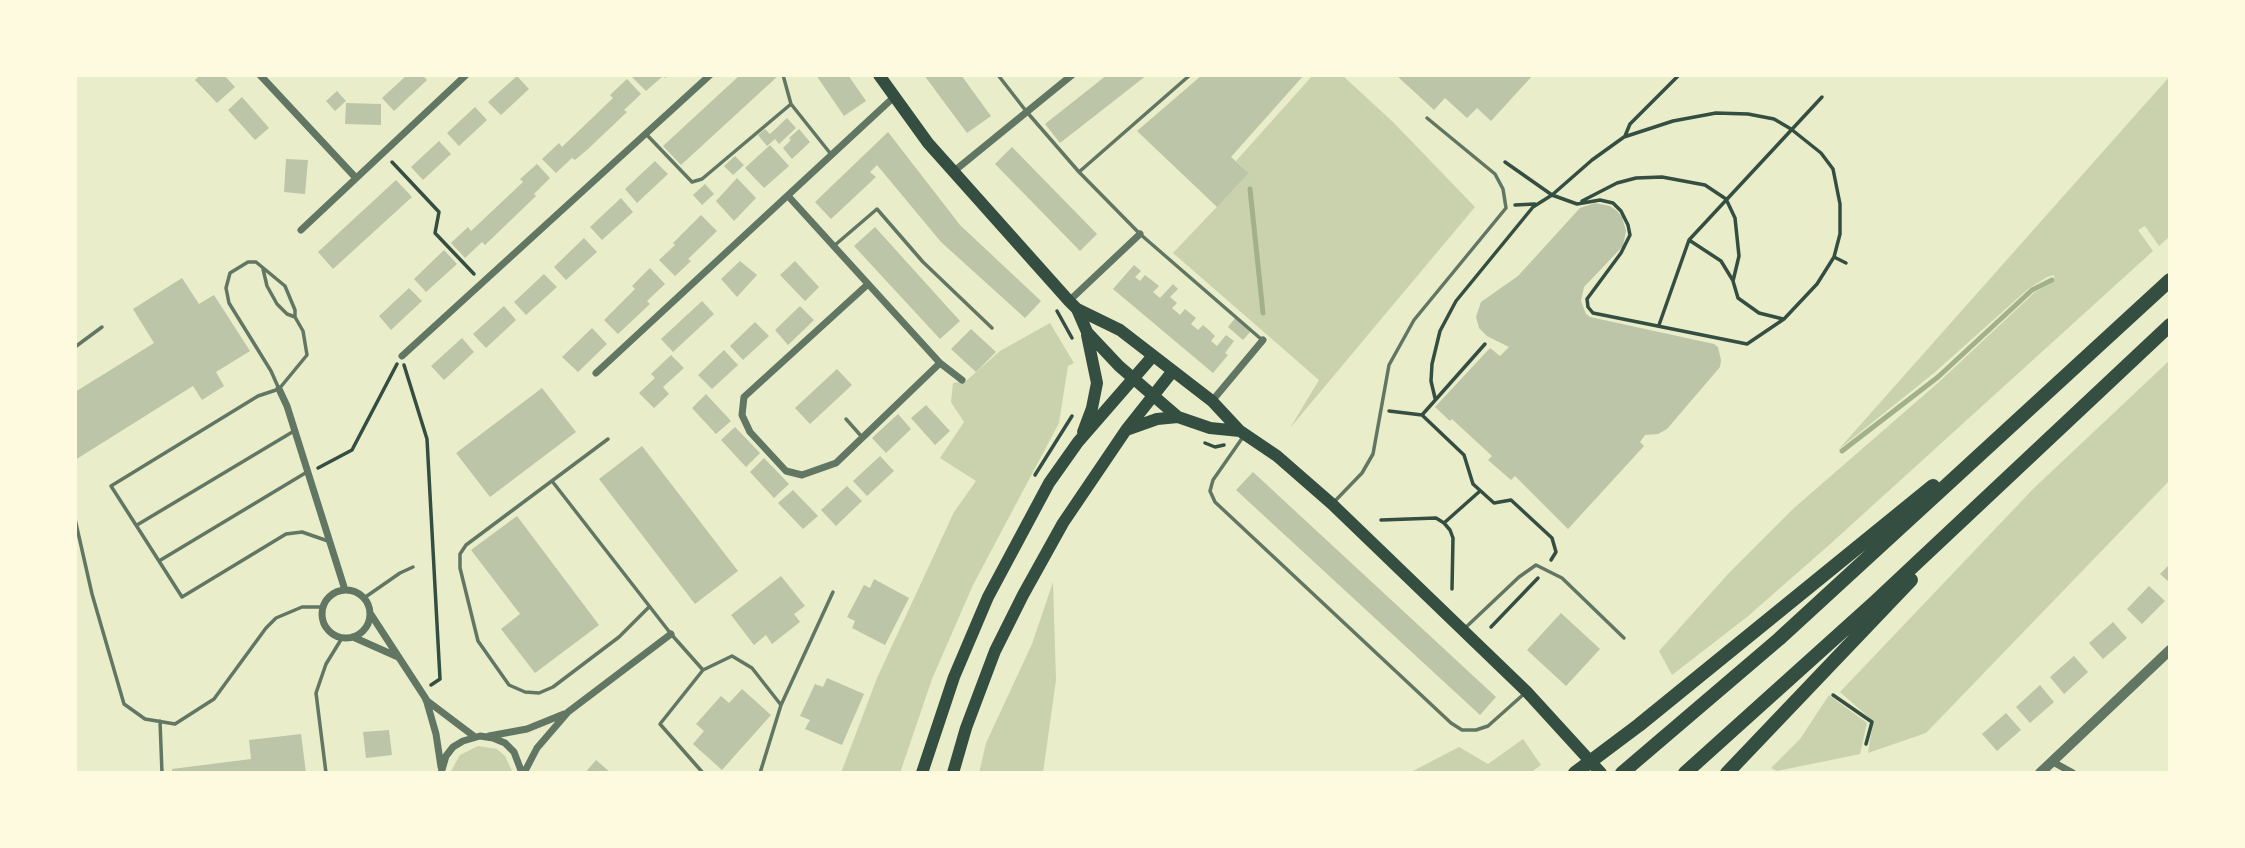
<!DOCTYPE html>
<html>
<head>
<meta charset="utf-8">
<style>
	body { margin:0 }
	#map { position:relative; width:2245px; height:848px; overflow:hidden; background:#e9edc9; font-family:Barlow,sans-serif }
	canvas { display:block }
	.frame { position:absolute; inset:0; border:77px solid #fefae0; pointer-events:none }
</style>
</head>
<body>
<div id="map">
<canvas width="2245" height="848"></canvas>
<div class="frame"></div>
</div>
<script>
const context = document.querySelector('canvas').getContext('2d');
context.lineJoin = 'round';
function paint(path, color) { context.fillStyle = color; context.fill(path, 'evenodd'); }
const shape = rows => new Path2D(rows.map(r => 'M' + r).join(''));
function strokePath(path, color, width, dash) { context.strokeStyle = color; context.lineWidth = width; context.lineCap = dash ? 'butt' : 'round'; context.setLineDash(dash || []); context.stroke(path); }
paint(shape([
	[1313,75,1342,75,1393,122,1475,207,1290,428,1319,380,1173,253,1249,173,1236,161],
	[2170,76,2170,236,2159,246,2145,226,2138,230,2153,251,1828,546,1747,617,1672,675,1659,651,1729,573,1794,508,1939,382,2035,292,2055,281,2054,275,2047,277,2028,289,1934,373,1838,450],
	[1050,323,1074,363,1068,366,1059,423,973,585,932,679,900,773,841,773,877,678,954,512,976,481,940,458,964,422,951,402,953,383,966,381,1000,351],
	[2170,360,2170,480,1926,733,1868,753,1873,721,1840,692,2034,488],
	[1053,582,1056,680,1043,773,979,773,986,743,1032,644],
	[1829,695,1867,723,1860,754,1777,771,1771,768,1800,739],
	[1523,739,1541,765,1530,773,1409,773,1459,747,1488,764],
	[478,746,497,749,505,756,513,773,450,773,460,755]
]), '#cad2ad');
strokePath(shape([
	[1250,189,1263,313],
	[1842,451,1938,377,2032,290,2052,280]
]), '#a3b18a', 5);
paint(shape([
	[200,75,224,75,235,87,217,103,195,80],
	[407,75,422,75,427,80,394,111,382,98],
	[634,75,669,75,665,78,663,76,646,91,632,77],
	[740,75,779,75,681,165,663,146],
	[816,75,848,75,866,101,844,116],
	[924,75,961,75,991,116,967,133],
	[1107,75,1147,75,1060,143,1045,124],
	[1202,75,1304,75,1231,157,1249,173,1217,207,1137,131],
	[1396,75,1533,75,1491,121,1477,108,1467,118,1445,98,1434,110],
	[517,76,529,89,501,115,488,102],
	[627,79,641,94,624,110,627,112,588,149,575,160,572,158,556,173,542,159,559,143,562,147,613,98,610,95],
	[337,91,346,101,335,111,326,101],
	[242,97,269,128,255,140,228,110],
	[346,103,381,104,381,125,345,124],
	[475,107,487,120,459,146,447,133],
	[787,118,796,128,779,144,775,139,767,146,758,135,765,129,770,134],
	[799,129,810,142,792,159,783,148,791,140,789,138],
	[888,132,960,225,1041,301,1025,318,941,242,877,165,870,172,876,177,831,219,815,202],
	[439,141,451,154,423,180,411,167],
	[770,145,789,166,764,188,745,168],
	[1012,147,1097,234,1080,251,995,164],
	[735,156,744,165,733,175,724,166],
	[286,159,308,160,305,194,284,192],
	[655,161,668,174,637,203,625,189],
	[537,164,550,178,534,194,536,196,485,245,482,242,465,258,451,243,468,227,471,231,523,182,520,179],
	[737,178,756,198,734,221,716,201],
	[396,180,412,197,333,269,318,252],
	[705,184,714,194,702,205,693,195],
	[621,198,633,212,602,240,590,227],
	[1595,203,1610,206,1617,211,1622,217,1626,231,1623,246,1584,287,1581,301,1586,314,1590,317,1714,344,1718,347,1721,360,1720,367,1667,429,1658,434,1645,435,1640,442,1644,446,1568,529,1515,476,1511,480,1488,460,1492,456,1452,419,1450,421,1435,407,1490,348,1500,356,1509,347,1487,336,1479,328,1476,317,1481,302,1518,276,1580,208],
	[701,215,717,231,688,259,691,261,675,276,659,260,675,245,673,243],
	[875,227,960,321,940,339,854,246],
	[584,238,597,252,566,280,554,267],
	[444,250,457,264,426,292,414,279],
	[740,261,757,275,737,297,721,279],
	[795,261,819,287,805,301,780,275],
	[1134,265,1141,271,1135,277,1140,281,1145,275,1159,286,1153,292,1160,298,1173,284,1178,289,1170,297,1177,303,1172,308,1180,315,1185,309,1196,318,1191,324,1198,330,1203,325,1210,331,1215,336,1211,341,1217,346,1226,335,1234,341,1225,353,1228,355,1213,373,1113,289],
	[650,268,665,284,647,301,650,304,618,334,604,320,635,289,632,286],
	[544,274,557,287,526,315,514,302],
	[182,278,199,304,214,295,250,351,216,372,224,386,202,400,193,386,75,460,75,392,154,343,133,309],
	[409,288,422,301,391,330,379,316],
	[702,301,714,314,673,352,661,339],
	[504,306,516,320,486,348,473,334],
	[800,306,814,320,788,345,775,330],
	[1236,317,1251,331,1243,340,1228,327],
	[755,322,769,336,743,360,730,346],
	[592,328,607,344,578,372,562,357],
	[971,329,996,352,976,372,951,349],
	[462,338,474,352,444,380,431,366],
	[724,350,738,365,712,389,698,375],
	[671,355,684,368,663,387,669,394,654,408,639,393,655,378,651,374],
	[837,369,852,385,810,424,795,408],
	[542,388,576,432,490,497,456,453],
	[706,394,731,421,716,434,692,408],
	[926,405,950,431,935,445,911,418],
	[898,414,911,429,886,453,872,438],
	[735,427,760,453,746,467,721,440],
	[642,446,738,571,695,604,599,479],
	[880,456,894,471,867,496,853,481],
	[764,458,789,484,774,498,750,472],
	[1253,472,1496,697,1480,715,1236,490],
	[847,486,862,501,836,526,821,510],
	[793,490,818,516,803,529,778,503],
	[517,516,599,625,535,673,501,629,520,614,471,550],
	[2170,564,2170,583,2160,574],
	[781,576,805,606,794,614,800,622,772,644,766,635,754,645,731,615],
	[874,579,909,598,885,645,852,628,855,621,847,617,864,585,870,588],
	[2149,586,2165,601,2142,624,2127,609],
	[1561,613,1600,649,1566,686,1527,650],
	[2113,622,2127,638,2103,659,2089,643],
	[2074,656,2088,672,2064,694,2050,677],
	[827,678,864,694,842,745,805,729,810,720,800,716,815,684,823,687],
	[2040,685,2054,702,2030,723,2016,707],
	[742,689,771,715,722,770,693,744,704,731,696,724,721,696,729,703],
	[2006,713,2021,730,1997,751,1982,734],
	[389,730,392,755,366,758,363,732],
	[301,734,306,773,172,773,172,769,251,759,249,740],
	[596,760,611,773,585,773]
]), '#bcc5a7');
strokePath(shape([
	[1625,136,1630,124,1679,75],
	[392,162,439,212,435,233,474,274],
	[1582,201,1617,183,1636,178,1662,177,1705,185,1726,199,1735,218,1739,256,1733,281,1738,298,1759,313,1783,319],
	[1515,205,1535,204],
	[1689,240,1721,261,1732,279],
	[1834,257,1846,263],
	[1057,311,1072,338],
	[1659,325,1689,240,1822,97],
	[404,365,427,439,440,679,431,685],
	[1435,398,1431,381,1432,364,1440,331,1456,301,1533,207,1552,195,1592,160,1624,137,1673,121,1716,113,1748,114,1774,119,1791,129,1821,153,1833,169,1840,204,1840,234,1834,257,1817,284,1784,319,1747,344,1593,313,1588,307,1587,299,1621,253,1630,235,1628,225,1621,211,1613,203,1600,200,1577,204,1552,195,1505,162],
	[1389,411,1422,415,1464,455,1473,484,1494,503,1511,500,1552,538,1556,552,1551,560],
	[1422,415,1485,344],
	[1205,443,1215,447,1224,445],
	[318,468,352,450,397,364],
	[1035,475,1072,416],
	[1381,520,1436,518,1444,523,1450,530,1453,538,1452,589],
	[1444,523,1480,491],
	[1491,627,1538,578],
	[1833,695,1872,722,1866,744]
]), '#344e41', 3.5);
strokePath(shape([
	[783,75,791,104,830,153],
	[998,75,1026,111,1079,172,1140,234,1261,339],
	[646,134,692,182,702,179,791,104],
	[1079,172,1190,75],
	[835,245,877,209,923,262,992,328],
	[248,262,256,262,285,286,295,310,295,317,303,331,307,355,279,389,271,371,229,303,226,288,230,273,248,262],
	[263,269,267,286,277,304,287,314,295,317],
	[75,347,102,327],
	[279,389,258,396,111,486,182,597,286,534,302,532,328,541],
	[846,419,862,437],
	[1243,437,1213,480,1210,491,1215,502,1451,723,1462,730,1476,730,1488,726,1525,693],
	[608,439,466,545,460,554,460,568,478,641,509,685,525,692,539,693,553,687,619,637,649,607],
	[552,481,671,634,703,670,660,724,703,773],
	[1334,502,1362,473,1373,454,1389,365,1414,320,1506,208,1503,189,1495,174,1427,118],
	[75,519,92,594,124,704,145,719,175,724,214,699,266,628,276,618,302,607,323,607],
	[137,525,294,431],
	[159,561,307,472],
	[364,598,400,573,413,567],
	[1464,629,1519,577,1536,565,1562,578,1624,638],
	[703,670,732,656,752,668,781,705,760,773],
	[781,705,833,592],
	[160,721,162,773],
	[326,773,316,693,326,664,342,638]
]), '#617663', 3.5);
strokePath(shape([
	[260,75,356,178],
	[953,172,1072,75],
	[789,197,940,363,962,380],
	[301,230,466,75],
	[867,285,744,397,742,415,750,432,786,471,802,475,836,463,940,363],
	[1069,301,1140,234],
	[402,356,710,75],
	[596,373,894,97],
	[279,389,287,406,345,590],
	[1212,401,1263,340],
	'322 614a24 24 0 1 1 48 0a24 24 0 1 1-48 0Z',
	[370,613,426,699,436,734,441,767],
	[353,637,398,657],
	[426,700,475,737],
	[489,736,527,729,564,714],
	[2053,762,2073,773],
	[441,773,446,756,453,747,463,741,480,736,493,738,505,743,514,752,522,773],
	[524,773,537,748,568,712,671,634]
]), '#617663', 7);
strokePath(shape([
	[2040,773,2170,650]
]), '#617663', 10);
strokePath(shape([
	[879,75,928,143,1069,301,1077,309,1087,332,1119,366,1178,417,1210,428,1240,431],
	[1077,309,1120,330,1212,401,1240,431,1277,456,1332,504,1527,692,1601,773],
	[1126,430,1157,419,1178,417],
	[1083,432,1092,408,1097,383,1087,335],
	[922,773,954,677,988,597,1049,483,1078,442,1152,357],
	[953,773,966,728,995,651,1023,595,1063,523,1126,430,1172,372]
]), '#344e41', 12);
strokePath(shape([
	[1575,773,1639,725,1933,486],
	[1622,773,1779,639,2170,280],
	[1685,773,1875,602,2170,325],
	[1727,773,1911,580]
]), '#344e41', 14);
</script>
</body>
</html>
